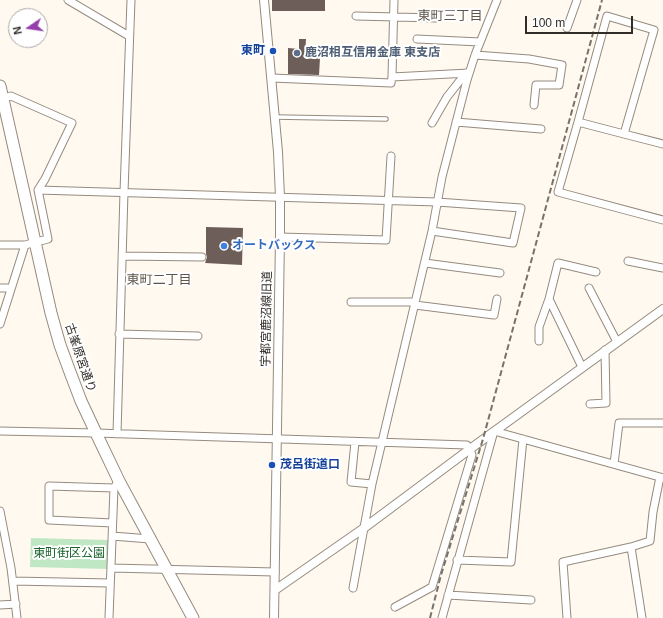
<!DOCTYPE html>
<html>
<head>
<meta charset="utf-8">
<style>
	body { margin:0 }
	#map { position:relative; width:663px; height:618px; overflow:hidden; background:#fff9f0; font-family:Helvetica,sans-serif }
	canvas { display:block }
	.north { position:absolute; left:8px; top:8px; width:40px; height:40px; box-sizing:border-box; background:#fff; border:1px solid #acaba9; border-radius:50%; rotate:257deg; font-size:11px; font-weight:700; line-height:16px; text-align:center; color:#302c27 }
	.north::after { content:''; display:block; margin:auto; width:14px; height:18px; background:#963fac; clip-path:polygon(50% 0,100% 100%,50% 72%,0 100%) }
	.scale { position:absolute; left:525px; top:16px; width:108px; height:18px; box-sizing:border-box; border:2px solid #302c27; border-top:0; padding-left:5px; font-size:12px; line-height:14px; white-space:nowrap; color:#302c27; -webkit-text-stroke:3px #fff; paint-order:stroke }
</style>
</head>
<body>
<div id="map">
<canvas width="663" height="618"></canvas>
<div class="north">N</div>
<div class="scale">100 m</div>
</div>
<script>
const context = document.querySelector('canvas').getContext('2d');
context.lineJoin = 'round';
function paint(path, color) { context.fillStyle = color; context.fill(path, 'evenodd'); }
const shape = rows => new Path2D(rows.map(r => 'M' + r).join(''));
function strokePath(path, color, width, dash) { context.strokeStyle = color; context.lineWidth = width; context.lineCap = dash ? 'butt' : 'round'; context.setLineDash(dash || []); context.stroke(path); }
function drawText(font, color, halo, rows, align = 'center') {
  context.font = font + ' Helvetica,"Noto Sans JP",sans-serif'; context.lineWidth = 4; context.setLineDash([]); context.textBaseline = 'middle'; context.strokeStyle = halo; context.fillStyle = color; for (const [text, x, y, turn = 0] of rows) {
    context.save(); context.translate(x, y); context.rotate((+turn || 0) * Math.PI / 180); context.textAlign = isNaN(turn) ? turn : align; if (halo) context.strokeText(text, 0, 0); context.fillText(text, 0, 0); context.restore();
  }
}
paint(shape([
	[31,538,108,540,108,569,30,567]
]), '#c0e7c4');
paint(shape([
	[272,0,325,0,325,11,272,11],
	[299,39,306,39,305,58,320,58,319,75,288,74,288,48,299,49],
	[206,227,243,228,242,265,205,263,207,257,206,254]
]), '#6e5e5a');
const service = shape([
	[275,117,386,119]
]);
const minor = shape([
	[68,0,129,36],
	[356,16,436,18],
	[567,28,577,0],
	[417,39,480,42],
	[475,55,529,59,562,65,559,85,536,85,534,105],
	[392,77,469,73],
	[272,78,391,83,392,77,394,0],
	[456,122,541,129],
	[578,122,624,134,654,30,607,16,578,122,558,192,663,220],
	[432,123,447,97,466,73],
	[624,134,663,144],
	[38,190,437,202,521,208,513,243,432,231],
	[280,237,386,240,391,156],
	[0,245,25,245],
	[122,256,202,257],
	[628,261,663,268],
	[425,263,500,273],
	[0,288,11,288],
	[589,288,617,342],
	[351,302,415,302],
	[415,305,494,315,497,299],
	[0,324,25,245,48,239,38,190,45,179,72,123,11,96,3,98],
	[119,334,198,336],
	[539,341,539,327,549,299],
	[582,367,549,299,558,263,596,272],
	[590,404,606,403,605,350],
	[0,431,96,433,467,445,470,449,472,455,432,587,395,607],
	[117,434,124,192,131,0],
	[355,442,351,482,372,484],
	[614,464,619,423,663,423],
	[0,511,11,568,17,618],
	[112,523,49,520,49,486,114,488],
	[112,536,150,539],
	[457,560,511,562,523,439],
	[111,568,275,572],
	[13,581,110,583],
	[353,588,372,484,432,231,442,177,467,80,475,55,497,0],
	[448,595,531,600],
	[0,605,16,604],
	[109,618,114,488,116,485],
	[442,618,494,431,663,478],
	[567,618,563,562,631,547],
	[642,618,631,547,650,541,653,512,660,477]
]);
const tertiary = shape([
	[264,0,278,152,280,197,280,237,274,618],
	[275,590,364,528,470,449,663,309]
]);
const primary = shape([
	[0,86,51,313,60,345,70,372,81,401,96,433,119,481,193,618]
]);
strokePath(service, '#958b7f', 5.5);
strokePath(minor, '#958b7f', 9);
strokePath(tertiary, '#958b7f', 10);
strokePath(primary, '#958b7f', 13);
strokePath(service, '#fff', 3.5);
strokePath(minor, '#fff', 7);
strokePath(tertiary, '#fff', 8);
strokePath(primary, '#fff', 11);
strokePath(shape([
	[430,618,441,575,483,439,602,0]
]), '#77736c', 2, [6, 3]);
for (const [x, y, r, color] of [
	[273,51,4,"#1a4fb4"],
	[297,53,4,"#5c6f8a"],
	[224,246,4,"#3f7fe0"],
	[272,465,4,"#1a4fb4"]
]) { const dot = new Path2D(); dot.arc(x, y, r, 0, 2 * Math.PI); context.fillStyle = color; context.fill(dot); strokePath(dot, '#fff', 1.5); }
drawText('bold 12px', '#164399', '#fff', [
	["東町",265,51],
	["茂呂街道口",280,465,"left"]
], 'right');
drawText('bold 12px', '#4e5e75', '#fff', [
	["鹿沼相互信用金庫 東支店",305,53]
], 'left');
drawText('bold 12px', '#366cbe', '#fff', [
	["オートバックス",232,246]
], 'left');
drawText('12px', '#302c27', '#fff', [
	["宇都宮鹿沼線旧道",267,319,-89],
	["古峯原宮通り",80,358,71]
]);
drawText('12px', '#18622a', '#fff', [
	["東町街区公園",69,554]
]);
drawText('13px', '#5f564b', '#fff', [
	["東町三丁目",450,16],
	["東町二丁目",159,280]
]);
</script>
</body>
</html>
